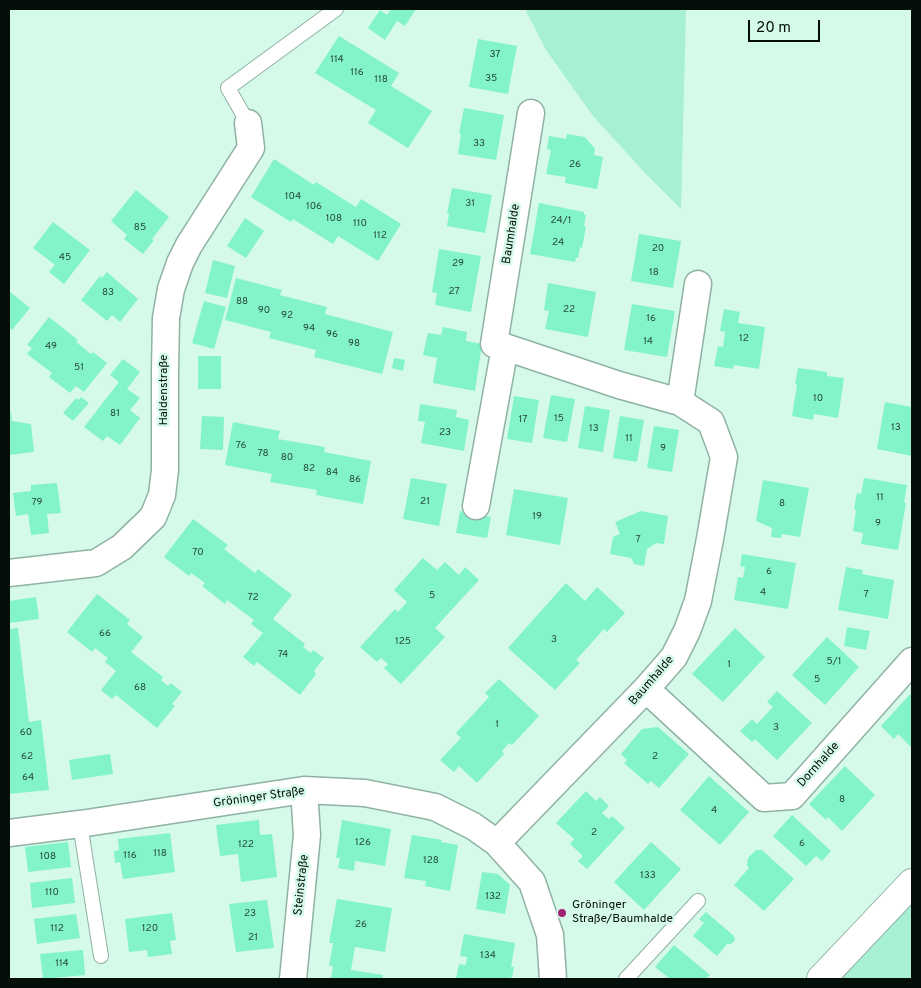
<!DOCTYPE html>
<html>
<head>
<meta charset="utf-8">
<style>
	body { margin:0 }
	#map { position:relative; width:921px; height:988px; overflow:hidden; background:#d5faea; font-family:Overpass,sans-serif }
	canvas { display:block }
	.frame { position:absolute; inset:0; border:10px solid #040f0a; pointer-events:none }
	.scale { position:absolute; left:748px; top:20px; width:72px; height:22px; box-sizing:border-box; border:2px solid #040f0a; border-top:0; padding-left:6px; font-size:15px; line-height:18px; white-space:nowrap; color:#040f0a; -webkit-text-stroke:4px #d5faea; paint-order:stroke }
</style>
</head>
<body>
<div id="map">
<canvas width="921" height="988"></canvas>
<div class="frame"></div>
<div class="scale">20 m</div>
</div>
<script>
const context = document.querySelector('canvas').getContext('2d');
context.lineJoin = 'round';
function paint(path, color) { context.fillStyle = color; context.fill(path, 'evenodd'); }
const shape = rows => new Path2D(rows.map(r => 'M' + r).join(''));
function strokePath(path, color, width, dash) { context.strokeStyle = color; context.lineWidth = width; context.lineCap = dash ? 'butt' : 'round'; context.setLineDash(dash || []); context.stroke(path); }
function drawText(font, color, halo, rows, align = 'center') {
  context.font = font + ' Overpass,sans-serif'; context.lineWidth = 5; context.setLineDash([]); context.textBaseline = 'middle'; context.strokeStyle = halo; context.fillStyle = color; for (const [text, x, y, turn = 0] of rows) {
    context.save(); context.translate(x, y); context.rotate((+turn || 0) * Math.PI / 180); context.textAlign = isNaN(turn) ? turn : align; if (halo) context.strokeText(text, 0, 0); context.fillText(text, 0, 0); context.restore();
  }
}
paint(shape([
	[525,9,686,9,681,209,645,173,593,116,546,50],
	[912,902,912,979,840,979,850,962]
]), '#a7f0d3');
paint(shape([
	[391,9,416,9,405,26,397,21,385,40,368,28,380,10,387,15],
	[339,36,399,73,391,86,432,111,408,148,368,123,376,110,315,73],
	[478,39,517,46,508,94,469,87],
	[464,108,504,115,496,160,458,154,461,134,459,134],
	[567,134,585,137,595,149,594,155,603,157,597,189,565,183,566,177,546,174,551,150,547,149,549,136,566,139],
	[274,159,314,185,316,182,356,207,361,199,401,224,378,261,338,236,333,244,293,219,291,222,251,197],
	[452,188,492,195,485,233,447,226,449,214,447,214],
	[136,190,169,217,152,239,154,240,143,254,124,239,127,235,111,221],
	[539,203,584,212,584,215,586,215,584,226,586,226,582,248,580,247,578,258,576,258,575,262,530,254],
	[245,218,264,231,246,258,227,246],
	[53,222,90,250,64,284,49,272,55,265,33,248],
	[639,234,681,241,673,288,631,281],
	[439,249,481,256,471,312,435,305,437,293,432,292],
	[213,260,235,266,227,298,205,293],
	[107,272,138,299,120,322,112,315,107,321,81,300,100,276,102,278],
	[236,278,282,290,280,295,327,307,325,314,393,332,382,374,314,357,316,350,269,338,271,332,225,320],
	[548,283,596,292,588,337,545,329,549,311,544,310],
	[9,291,30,308,12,330,9,327],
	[204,301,226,307,214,349,192,343],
	[632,304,675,311,667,357,624,350],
	[724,309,740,312,738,323,765,327,759,369,734,365,733,369,714,366,718,346,723,347,725,332,720,331],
	[49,317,78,340,76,342,91,354,93,352,107,363,84,392,76,386,70,393,49,377,52,373,27,354,32,348,27,345],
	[443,327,467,332,466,341,482,344,475,391,433,383,437,358,423,355,428,333,441,335],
	[198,356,221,356,221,389,198,389],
	[394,358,405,360,403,371,392,368],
	[123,359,140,372,127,389,140,398,130,410,140,418,120,445,107,436,103,441,84,427,119,382,110,375],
	[798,368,827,372,827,376,844,378,838,418,814,414,813,420,792,416,797,385,795,384],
	[551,395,575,399,567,442,543,438],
	[514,396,539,400,532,443,507,439],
	[81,397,89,403,73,421,63,413,76,398,79,400],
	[885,402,912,407,912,456,877,449],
	[420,404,457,410,456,417,469,420,464,451,421,443,425,422,418,421],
	[585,406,610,410,603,452,578,448],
	[9,412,11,413,12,421,31,424,34,452,9,455],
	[202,416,224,417,223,450,200,449],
	[620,416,644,420,637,462,613,458],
	[233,422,280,431,278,439,325,447,324,452,371,461,363,504,316,495,317,490,270,482,272,474,225,465],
	[654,426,679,430,672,472,647,468],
	[411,478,447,484,439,526,403,519],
	[864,478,907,485,904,503,906,503,898,550,861,544,863,533,853,531,856,510,854,509,857,493,861,494],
	[763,480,809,488,800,537,782,534,781,538,771,537,772,528,756,521],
	[57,483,61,513,47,514,49,533,31,535,28,514,16,516,13,493,31,491,31,485],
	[514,489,568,498,560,545,506,535],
	[460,511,491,517,487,538,456,533],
	[641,511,668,516,664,544,656,543,647,549,644,566,634,564,631,558,610,554,613,537,620,534,615,522],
	[193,519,228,545,224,549,255,573,258,569,292,595,273,619,305,644,303,647,311,653,313,650,324,658,314,671,316,674,300,695,257,662,254,666,243,657,263,633,251,624,254,620,227,600,225,604,202,586,205,583,191,573,189,576,164,557],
	[742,554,796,563,788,609,734,600,738,577,743,578,745,567,740,566],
	[423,558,437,570,445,562,459,575,465,567,479,580,435,628,445,637,401,684,384,668,388,664,381,658,377,662,360,647,395,609,398,612,407,602,394,590],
	[846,567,863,570,862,574,894,580,888,619,838,610],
	[566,583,585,601,597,587,625,613,607,632,604,629,576,660,580,663,555,690,508,648],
	[97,594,130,620,127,624,143,637,131,652,163,677,161,680,168,686,171,683,182,692,172,704,175,706,157,728,116,695,112,699,101,690,116,671,105,662,108,658,95,648,92,652,67,632],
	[36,597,39,619,9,623,9,601],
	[847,627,870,631,866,650,844,646],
	[18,628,29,722,41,720,49,790,9,794,9,782,10,782,9,773,9,629],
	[735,628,765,657,723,702,692,674],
	[827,637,859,667,825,705,792,675],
	[499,679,539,716,512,745,509,743,502,751,504,754,477,783,459,766,454,772,440,760,461,738,456,733,489,697,485,693],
	[777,691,812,723,777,760,755,739,752,742,740,731,752,719,757,724,773,707,767,702],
	[912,692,912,748,898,734,894,739,881,726],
	[658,727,689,754,659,788,651,781,648,784,624,763,627,760,621,754,642,729],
	[110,754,113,774,72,780,69,760],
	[845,766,875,795,842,831,828,817,826,820,809,804],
	[709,776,749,812,720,845,680,810],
	[586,791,596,801,600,797,609,806,602,813,609,819,612,816,625,828,587,869,578,861,583,856,570,844,574,839,556,823],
	[792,815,831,851,822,861,816,856,806,866,773,836],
	[259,820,260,835,272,834,277,877,241,882,238,854,220,856,216,825],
	[342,820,391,829,385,866,355,861,354,871,338,868,340,858,336,858],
	[170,833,175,872,123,879,120,862,115,863,114,851,119,850,118,839],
	[412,835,442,840,441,842,458,845,450,891,425,886,426,881,404,878],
	[68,842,71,867,28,872,25,847],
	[651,842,681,869,644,910,614,882],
	[756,850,762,850,794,879,764,911,734,885,749,868,747,866,748,858],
	[482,872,498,874,510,885,505,914,476,909],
	[72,878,75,903,32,908,30,883],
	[337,899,392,908,385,952,355,947,351,970,383,975,382,979,331,979,333,966,329,966,333,943,329,943],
	[267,900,274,948,236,952,229,904],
	[706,912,734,936,735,940,731,944,727,944,717,956,693,936,704,923,699,919],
	[172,913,176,940,170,941,172,954,148,957,147,950,129,952,125,919],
	[76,914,80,938,37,944,34,919],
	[464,934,515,943,511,967,514,967,512,978,510,977,509,979,456,979,459,964,466,965,467,957,460,956],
	[674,945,710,975,706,979,670,979,655,967],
	[83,950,85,975,43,979,40,954]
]), '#83f3c9');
const service = shape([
	[248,123,228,88,336,9],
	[80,824,101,956],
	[626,979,698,901]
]);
const minor = shape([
	[680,402,698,284],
	[476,506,505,347,494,344,531,113],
	[9,573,96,563,122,547,153,517,162,495,165,470,165,372,166,318,171,289,180,263,189,245,251,148,248,123],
	[646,689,764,798,792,796,912,661],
	[9,833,80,824,304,790,365,793,435,807,473,826,497,843,532,882,550,935,553,979],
	[497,843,646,689,674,657,687,631,698,601,710,539,724,457,711,422,680,402,619,385,505,347],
	[293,979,307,835,304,790]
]);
const secondary = shape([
	[821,979,912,883]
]);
strokePath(service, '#8fb2a3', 16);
strokePath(minor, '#8fb2a3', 29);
strokePath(secondary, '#8fb2a3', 30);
strokePath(service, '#fff', 14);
strokePath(minor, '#fff', 26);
strokePath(secondary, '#fff', 28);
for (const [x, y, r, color] of [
	[562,913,5,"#a32374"]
]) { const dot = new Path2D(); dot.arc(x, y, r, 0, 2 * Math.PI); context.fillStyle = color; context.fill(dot); strokePath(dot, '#d5faea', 2); }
drawText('10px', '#24483a', null, [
	["37",495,55],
	["114",337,60],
	["116",357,73],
	["35",491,79],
	["118",381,80],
	["33",479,144],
	["26",575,165],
	["104",293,197],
	["31",470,204],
	["106",314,207],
	["108",334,219],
	["24/1",561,221],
	["110",360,224],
	["85",140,228],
	["112",380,236],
	["24",558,243],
	["20",658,249],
	["45",65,258],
	["29",458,264],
	["18",654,273],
	["27",454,292],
	["83",108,293],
	["88",242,302],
	["22",569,310],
	["90",264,311],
	["92",287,316],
	["16",651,319],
	["94",309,329],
	["96",332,335],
	["12",744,339],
	["14",648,342],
	["98",354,344],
	["49",51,347],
	["51",79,368],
	["10",818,399],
	["81",115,414],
	["15",559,419],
	["17",523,420],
	["13",896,428],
	["13",594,429],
	["23",445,433],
	["11",629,439],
	["76",241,446],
	["9",663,449],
	["78",263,454],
	["80",287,458],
	["82",309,469],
	["84",332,473],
	["86",355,480],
	["11",880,498],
	["21",425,502],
	["79",37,503],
	["8",782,504],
	["19",537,517],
	["9",878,524],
	["7",638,540],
	["70",198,553],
	["6",769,572],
	["4",763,593],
	["7",866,595],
	["5",432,596],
	["72",253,598],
	["66",105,634],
	["3",554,640],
	["125",403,642],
	["74",283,655],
	["5/1",834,662],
	["1",729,665],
	["5",817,680],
	["68",140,688],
	["1",497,725],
	["3",776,728],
	["60",26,733],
	["62",27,757],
	["2",655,757],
	["64",28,778],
	["8",842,800],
	["4",714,811],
	["2",594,833],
	["126",363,843],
	["6",802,844],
	["122",246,845],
	["118",160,854],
	["116",130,856],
	["108",48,857],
	["128",431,861],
	["133",648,876],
	["110",52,893],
	["132",493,897],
	["23",250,914],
	["26",361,925],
	["112",57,929],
	["120",150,929],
	["21",253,938],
	["134",488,956],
	["114",62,964]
]);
drawText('12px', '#040f0a', '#d5faea', [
	["Baumhalde",512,234,-81],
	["Haldenstraße",165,390,-90],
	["Baumhalde",652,681,-49],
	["Dornhalde",819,765,-48],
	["Gröninger Straße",259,798,-8],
	["Steinstraße",302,885,-84]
]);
drawText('12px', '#040f0a', '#d5faea', [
	["Gröninger",572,906],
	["Straße/Baumhalde",572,920]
], 'left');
</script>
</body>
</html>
